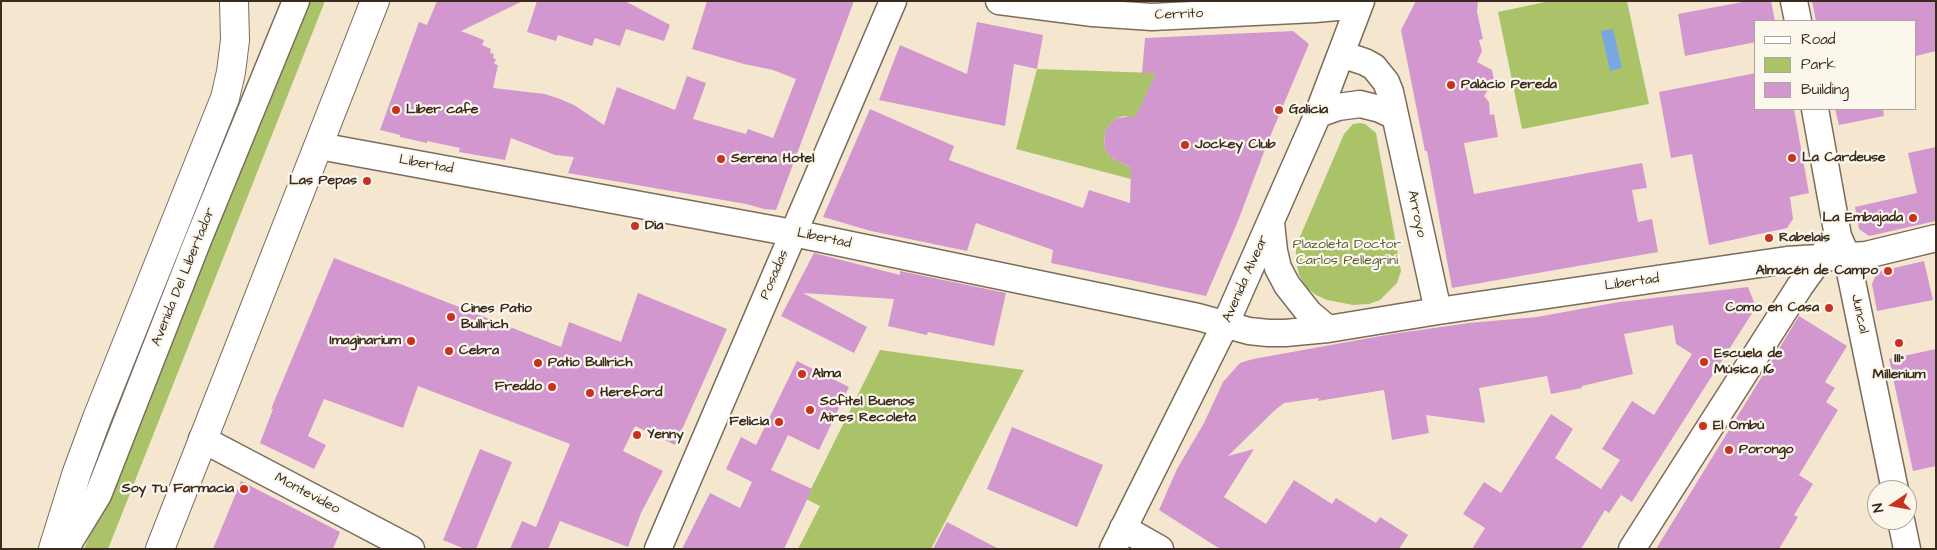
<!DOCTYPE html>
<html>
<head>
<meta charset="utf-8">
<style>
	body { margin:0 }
	#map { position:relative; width:1937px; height:550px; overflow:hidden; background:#f5e7cf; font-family:"Architects Daughter",sans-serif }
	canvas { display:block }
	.frame { position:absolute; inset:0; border:2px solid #3b2a1e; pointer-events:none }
	.legend { position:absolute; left:1754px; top:20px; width:162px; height:90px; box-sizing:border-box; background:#fbf7ec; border:1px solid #aea59a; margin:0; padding:6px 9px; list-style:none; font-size:15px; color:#3b2a1e }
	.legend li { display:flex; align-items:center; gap:10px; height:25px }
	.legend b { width:25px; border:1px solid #aea59a }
	.north { position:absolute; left:1867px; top:480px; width:50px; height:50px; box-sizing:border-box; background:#fbf7ec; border:1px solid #aea59a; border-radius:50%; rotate:258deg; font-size:14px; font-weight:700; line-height:20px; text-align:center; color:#3b2a1e }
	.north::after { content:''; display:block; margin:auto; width:18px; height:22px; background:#c8321e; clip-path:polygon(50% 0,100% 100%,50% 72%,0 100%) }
</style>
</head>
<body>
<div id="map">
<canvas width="1937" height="550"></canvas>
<div class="frame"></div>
<ul class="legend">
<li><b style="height:6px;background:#fff"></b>Road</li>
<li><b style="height:14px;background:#aac369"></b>Park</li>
<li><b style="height:14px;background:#d397d0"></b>Building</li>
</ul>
<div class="north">N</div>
</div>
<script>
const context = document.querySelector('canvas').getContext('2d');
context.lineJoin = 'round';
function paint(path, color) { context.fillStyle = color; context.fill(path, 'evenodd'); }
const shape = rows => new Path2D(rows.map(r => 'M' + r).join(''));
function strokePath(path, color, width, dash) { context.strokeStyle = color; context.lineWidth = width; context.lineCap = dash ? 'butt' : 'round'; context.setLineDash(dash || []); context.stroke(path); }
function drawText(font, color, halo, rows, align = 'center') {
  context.font = font + ' "Architects Daughter",sans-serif'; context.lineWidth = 4.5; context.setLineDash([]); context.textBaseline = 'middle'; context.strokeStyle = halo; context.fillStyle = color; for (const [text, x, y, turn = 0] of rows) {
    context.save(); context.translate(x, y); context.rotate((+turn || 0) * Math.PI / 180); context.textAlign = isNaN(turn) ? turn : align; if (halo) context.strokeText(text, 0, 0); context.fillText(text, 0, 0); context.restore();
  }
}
paint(shape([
	[301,1,325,1,108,549,84,549,109,490],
	[1550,1,1627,1,1649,104,1522,129,1498,12],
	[1037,69,1156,73,1136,118,1124,116,1117,118,1110,124,1105,132,1104,146,1109,156,1131,168,1131,179,1016,149],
	[1360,123,1365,124,1376,133,1401,271,1397,283,1380,300,1369,304,1353,305,1327,300,1316,295,1306,287,1299,275,1296,261,1296,246,1344,134,1353,124],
	[880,350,1024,370,931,549,798,549,820,506,806,499]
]), '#aac369');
paint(shape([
	[1613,29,1622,68,1610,71,1601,31]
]), '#78a8e2');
paint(shape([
	[437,1,523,1,461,31,484,40,482,45,491,49,490,53,494,54,493,58,496,59,494,64,498,65,493,88,545,94,560,99,574,105,604,125,617,87,675,110,687,76,706,83,693,119,746,134,748,129,773,138,796,79,773,70,744,64,692,49,707,1,854,1,776,210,764,209,746,204,568,173,574,157,555,155,511,138,505,160,459,152,460,148,427,141,427,143,400,137,400,135,380,130,419,22,427,25],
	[537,1,625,1,670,25,664,41,626,29,620,46,595,38,592,46,558,35,556,41,527,32],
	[1416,1,1478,1,1477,12,1483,39,1479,40,1482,51,1477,62,1492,70,1494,80,1484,96,1489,102,1490,115,1494,114,1498,137,1464,143,1474,194,1642,163,1647,188,1632,190,1638,222,1652,219,1658,252,1452,288,1427,151,1425,151,1401,30],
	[1748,1,1771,1,1775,21,1756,21,1756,42,1685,56,1678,14],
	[1812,1,1936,1,1936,51,1916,56,1916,21,1816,21],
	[977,22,1043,35,1037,69,1014,64,1005,126,879,100,900,45,967,74],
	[1293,31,1309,44,1267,144,1238,221,1206,296,1051,263,1053,250,976,223,967,251,871,231,823,217,870,109,954,146,949,160,992,176,1083,208,1089,190,1130,203,1131,168,1109,156,1104,146,1105,132,1110,124,1117,118,1136,116,1156,73,1142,73,1145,38],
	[1756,73,1756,109,1794,109,1809,193,1790,197,1793,219,1787,228,1709,245,1692,154,1671,158,1659,92],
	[1835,109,1883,109,1884,116,1839,125],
	[1936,147,1936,221,1869,236,1859,229,1855,207,1917,193,1908,153],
	[814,253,900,275,900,271,1006,293,994,346,928,332,927,335,888,326,894,299,803,293,867,327,854,353,781,316],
	[334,258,561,347,569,322,621,342,638,293,727,329,675,445,635,426,623,451,663,471,641,513,628,547,560,521,548,549,510,549,522,521,536,527,570,444,418,386,403,428,324,399,308,436,326,445,314,469,260,443,273,409,271,409],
	[1924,261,1933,300,1877,311,1872,284,1877,272],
	[1748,287,1756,307,1647,478,1632,502,1621,495,1609,513,1605,510,1581,549,1472,549,1485,528,1463,514,1484,482,1501,493,1551,414,1573,429,1555,458,1601,489,1620,460,1602,449,1632,401,1654,415,1692,354,1676,344,1673,325,1624,334,1633,374,1582,386,1582,388,1551,394,1547,376,1479,388,1485,423,1426,415,1429,433,1392,440,1384,390,1318,401,1319,398,1284,403,1274,411,1228,456,1254,449,1224,497,1266,524,1294,480,1332,504,1336,498,1376,523,1380,517,1408,535,1399,549,1220,549,1159,510,1177,469,1204,423,1223,382,1240,363,1253,359,1392,334,1469,323,1537,317,1619,302],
	[1799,316,1847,346,1825,382,1835,388,1826,402,1838,410,1799,475,1813,484,1794,515,1798,517,1779,549,1656,549],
	[1936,349,1936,466,1913,471,1889,359],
	[797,361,849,387,819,450,788,435,771,470,812,489,784,549,682,549,710,493,740,508,752,482,726,469,741,437,756,445],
	[1012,427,1103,465,1077,527,987,489],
	[480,449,512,462,476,549,465,549,443,540],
	[241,481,340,532,333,549,213,549],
	[947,522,999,549,933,549]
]), '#d397d0');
const minor = shape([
	[999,1,1093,13,1152,17,1315,9,1359,5],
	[1794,1,1798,21],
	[1341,54,1365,62,1374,67,1386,82,1390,92,1438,311],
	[1815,109,1838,236,1847,257,1895,490],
	[1318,114,1338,107,1360,104,1380,109,1395,116],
	[319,146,793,233,1198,317,1249,331,1268,333,1285,333,1328,329,1438,311,1787,260,1866,255,1936,238],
	[1271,223,1274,251,1278,268,1287,285,1309,313,1328,329],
	[202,439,411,549],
	[1901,520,1907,549],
	[1123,528,1160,549],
	[65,549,98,495,198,240,296,1],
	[658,549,893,1],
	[1113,549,1225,325,1318,114,1361,1],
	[1632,549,1800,286,1826,250]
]);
const major = shape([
	[160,549,375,1]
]);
const highway = shape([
	[53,549,77,472,97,418,225,98,231,72,235,40,234,1]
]);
strokePath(minor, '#7c6c5c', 29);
strokePath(major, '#7c6c5c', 30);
strokePath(highway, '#7c6c5c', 30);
strokePath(minor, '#fff', 26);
strokePath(major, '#fff', 28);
strokePath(highway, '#fff', 28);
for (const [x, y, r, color] of [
	[1451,85,5,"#c8321e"],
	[396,110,5,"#c8321e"],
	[1279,110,5,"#c8321e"],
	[1185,145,5,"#c8321e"],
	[1792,158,5,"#c8321e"],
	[721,159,5,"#c8321e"],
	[367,181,5,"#c8321e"],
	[1913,218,5,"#c8321e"],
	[635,226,5,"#c8321e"],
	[1769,238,5,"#c8321e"],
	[1888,271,5,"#c8321e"],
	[1829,308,5,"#c8321e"],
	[451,317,5,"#c8321e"],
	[411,341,5,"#c8321e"],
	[1899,343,5,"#c8321e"],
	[449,351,5,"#c8321e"],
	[1704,362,5,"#c8321e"],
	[538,363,5,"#c8321e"],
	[802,374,5,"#c8321e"],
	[552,387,5,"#c8321e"],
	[590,393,5,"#c8321e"],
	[810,410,5,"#c8321e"],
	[779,422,5,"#c8321e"],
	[1703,426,5,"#c8321e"],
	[637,435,5,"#c8321e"],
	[1729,450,5,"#c8321e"],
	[244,489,5,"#c8321e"]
]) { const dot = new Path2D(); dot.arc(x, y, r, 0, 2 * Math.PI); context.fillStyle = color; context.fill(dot); strokePath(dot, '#fbf7ec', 2); }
drawText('14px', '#3b2a1e', '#fbf7ec', [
	["Cerrito",1179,15,-2],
	["Libertad",426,165,10],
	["Arroyo",1416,214,78],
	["Libertad",824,239,12],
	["Posadas",775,275,-67],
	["Avenida Del Libertador",184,277,-68],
	["Avenida Alvear",1246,279,-66],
	["Libertad",1632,283,-8],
	["Juncal",1859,314,78],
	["Montevideo",307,494,28]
]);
drawText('bold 14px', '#3b2a1e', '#fbf7ec', [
	["Palácio Pereda",1461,85],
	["Liber cafe",406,110],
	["Galicia",1289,110],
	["Jockey Club",1195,145],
	["La Cardeuse",1802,158],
	["Serena Hotel",731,159],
	["Las Pepas",357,181,"right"],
	["La Embajada",1903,218,"right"],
	["Dia",645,226],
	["Rabelais",1779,238],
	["Almacén de Campo",1878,271,"right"],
	["Como en Casa",1819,308,"right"],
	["Cines Patio",461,309],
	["Bullrich",461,325],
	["Imaginarium",401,341,"right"],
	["Cebra",459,351],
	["Escuela de",1714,354],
	["Música 16",1714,370],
	["III°",1899,359,"center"],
	["Millenium",1899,375,"center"],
	["Patio Bullrich",548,363],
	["Alma",812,374],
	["Freddo",542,387,"right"],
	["Hereford",600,393],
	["Sofitel Buenos",820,402],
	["Aires Recoleta",820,418],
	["Felicia",769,422,"right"],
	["El Ombú",1713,426],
	["Yenny",647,435],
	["Porongo",1739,450],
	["Soy Tu Farmacia",234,489,"right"]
], 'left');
drawText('14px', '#5c5834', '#fbf7ec', [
	["Plazoleta Doctor",1347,245],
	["Carlos Pellegrini",1347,261]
]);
</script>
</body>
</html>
